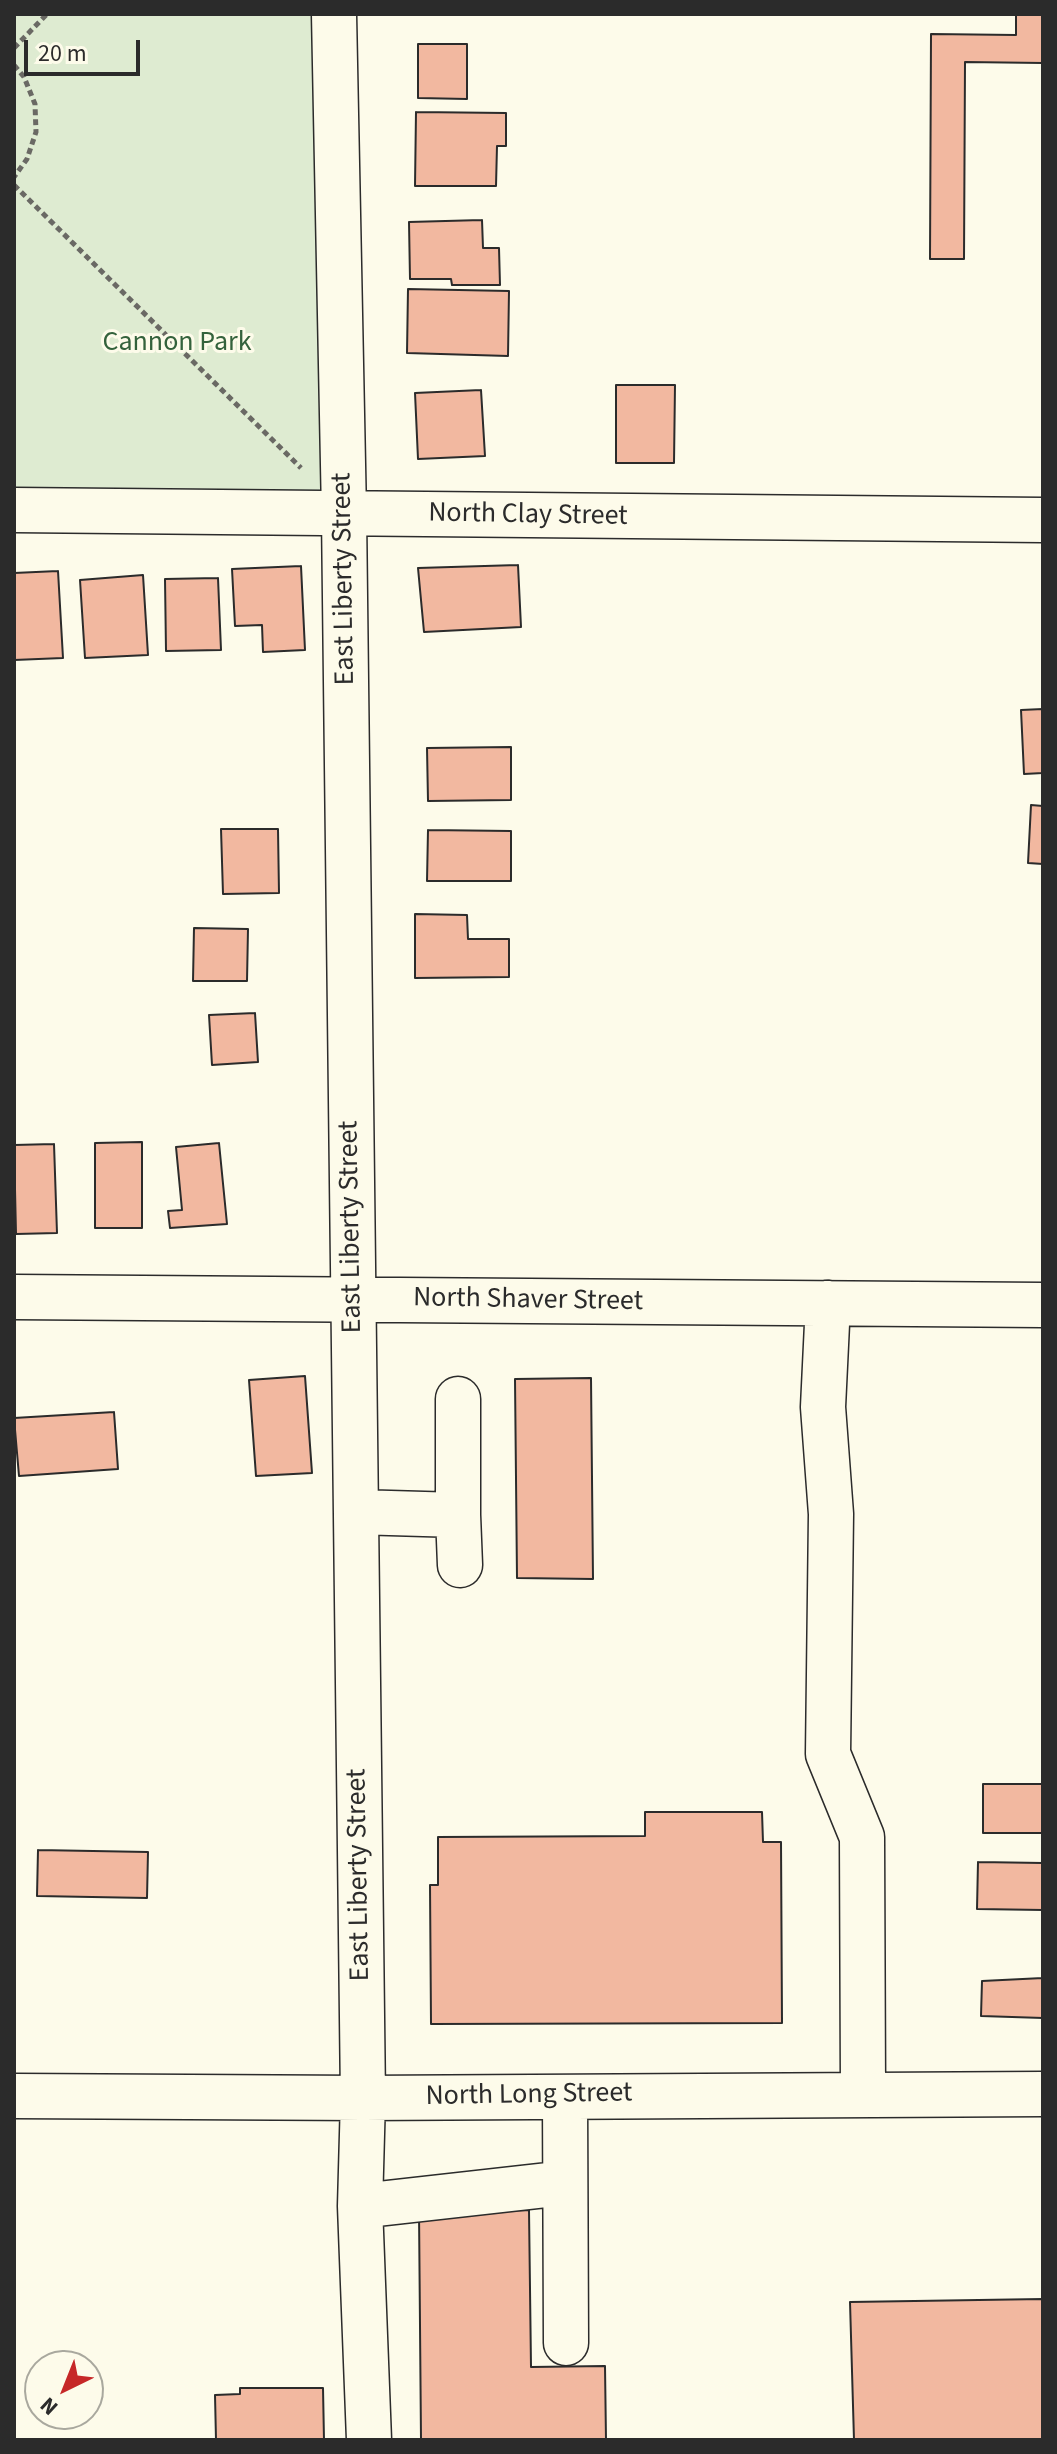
<!DOCTYPE html>
<html>
<head>
<meta charset="utf-8">
<style>
	body { margin:0 }
	#map { position:relative; width:1057px; height:2454px; overflow:hidden; background:#fdfbea; font-family:"Source Sans 3",sans-serif }
	canvas { display:block }
	.frame { position:absolute; inset:0; border:16px solid #2b2b2b; pointer-events:none }
	.north { position:absolute; left:24px; top:2350px; width:80px; height:80px; box-sizing:border-box; background:#fdfbea; border:2px solid #a9a89e; border-radius:50%; rotate:223deg; font-size:22px; font-weight:700; line-height:32px; text-align:center; color:#2b2b2b }
	.north::after { content:''; display:block; margin:auto; width:28px; height:36px; background:#c62828; clip-path:polygon(50% 0,100% 100%,50% 72%,0 100%) }
	.scale { position:absolute; left:24px; top:40px; width:116px; height:36px; box-sizing:border-box; border:4px solid #2b2b2b; border-top:0; padding-left:10px; font-size:24px; line-height:28px; white-space:nowrap; color:#2b2b2b; -webkit-text-stroke:6px #fdfbea; paint-order:stroke }
</style>
</head>
<body>
<div id="map">
<canvas width="1057" height="2454"></canvas>
<div class="frame"></div>
<div class="north">N</div>
<div class="scale">20 m</div>
</div>
<script>
const context = document.querySelector('canvas').getContext('2d');
context.lineJoin = 'round';
function paint(path, color) { context.fillStyle = color; context.fill(path, 'evenodd'); }
const shape = rows => new Path2D(rows.map(r => 'M' + r).join(''));
function strokePath(path, color, width, dash) { context.strokeStyle = color; context.lineWidth = width; context.lineCap = dash ? 'butt' : 'round'; context.setLineDash(dash || []); context.stroke(path); }
function drawText(font, color, halo, rows, align = 'center') {
  context.font = font + ' "Source Sans 3",sans-serif'; context.lineWidth = 6; context.setLineDash([]); context.textBaseline = 'middle'; context.strokeStyle = halo; context.fillStyle = color; for (const [text, x, y, turn = 0] of rows) {
    context.save(); context.translate(x, y); context.rotate((+turn || 0) * Math.PI / 180); context.textAlign = isNaN(turn) ? turn : align; if (halo) context.strokeText(text, 0, 0); context.fillText(text, 0, 0); context.restore();
  }
}
const green = shape([
	[14,14,334,14,344,514,14,510,14,14]
]);
paint(green, '#deebd1');
strokePath(green, '#74746e', 2);
const building = shape([
	[1016,14,1043,14,1043,63,965,62,964,259,930,259,931,34,1016,35,1016,14],
	[418,44,467,44,467,99,418,98,418,44],
	[416,112,506,113,506,146,497,146,496,186,415,186,416,112],
	[482,220,483,248,499,248,500,285,452,285,451,279,410,279,409,222,482,220],
	[408,289,509,291,508,356,407,353,408,289],
	[616,385,675,385,674,463,616,463,616,385],
	[481,390,485,456,418,459,415,393,481,390],
	[518,565,521,627,424,632,418,568,518,565],
	[301,566,305,650,263,652,262,625,235,626,232,569,301,566],
	[58,571,63,658,14,660,14,573,58,571],
	[143,575,148,655,85,658,80,580,143,575],
	[218,578,221,650,166,651,165,579,218,578],
	[1043,709,1043,773,1024,774,1021,710,1043,709],
	[511,747,511,800,428,801,427,748,511,747],
	[1031,805,1043,806,1043,864,1028,863,1031,805],
	[221,829,278,829,279,893,223,894,221,829],
	[428,830,511,831,511,881,427,881,428,830],
	[415,914,467,915,468,939,509,939,509,977,415,978,415,914],
	[194,928,248,929,247,981,193,981,194,928],
	[255,1013,258,1062,212,1065,209,1015,255,1013],
	[142,1142,142,1228,95,1228,95,1143,142,1142],
	[219,1143,227,1224,170,1228,168,1211,182,1210,176,1147,219,1143],
	[54,1144,57,1233,16,1234,14,1145,54,1144],
	[305,1376,312,1473,256,1476,249,1380,305,1376],
	[591,1378,593,1579,517,1578,515,1379,591,1378],
	[114,1412,118,1469,19,1476,14,1418,114,1412],
	[983,1784,1043,1784,1043,1833,983,1833,983,1784],
	[645,1812,762,1812,763,1842,781,1842,782,2023,431,2024,430,1885,438,1885,438,1837,645,1836,645,1812],
	[38,1850,148,1852,147,1898,37,1896,38,1850],
	[978,1862,1043,1863,1043,1910,977,1909,978,1862],
	[1042,1957,1043,1957,1043,2018,981,2016,982,1981,1043,1978,1042,1957],
	[529,2210,531,2367,605,2366,606,2440,421,2440,419,2211,529,2210],
	[1043,2299,1043,2440,854,2440,850,2302,1043,2299],
	[240,2388,323,2388,324,2440,216,2440,215,2395,240,2394,240,2388]
]);
paint(building, '#f2b8a0');
strokePath(building, '#2b2b2b', 2);
const minor = shape([
	[334,14,344,514,363,2098,360,2206,369,2440],
	[14,510,1043,520],
	[14,1297,1043,1305],
	[828,1303,823,1407,831,1514,828,1754,862,1837,863,2092],
	[458,1399,458,1515],
	[356,1512,458,1515,460,1565],
	[14,2096,363,2098,1043,2094],
	[565,2098,566,2343],
	[360,2206,565,2183]
]);
strokePath(minor, '#2b2b2b', 47);
strokePath(shape([
	[14,48,47,14],
	[14,65,24,77,35,104,36,132,27,159,14,177],
	[14,185,301,468]
]), '#6a6964', 5, [6, 4]);
strokePath(minor, '#fdfbea', 44);
drawText('28px', '#34623c', '#fdfbea', [
	["Cannon Park",177,344]
]);
drawText('28px', '#2b2b2b', '#fdfbea', [
	["North Clay Street",528,516,1],
	["East Liberty Street",345,579,-91],
	["East Liberty Street",352,1227,-91],
	["North Shaver Street",528,1301,1],
	["East Liberty Street",360,1875,-91],
	["North Long Street",529,2096,-1]
]);
</script>
</body>
</html>
